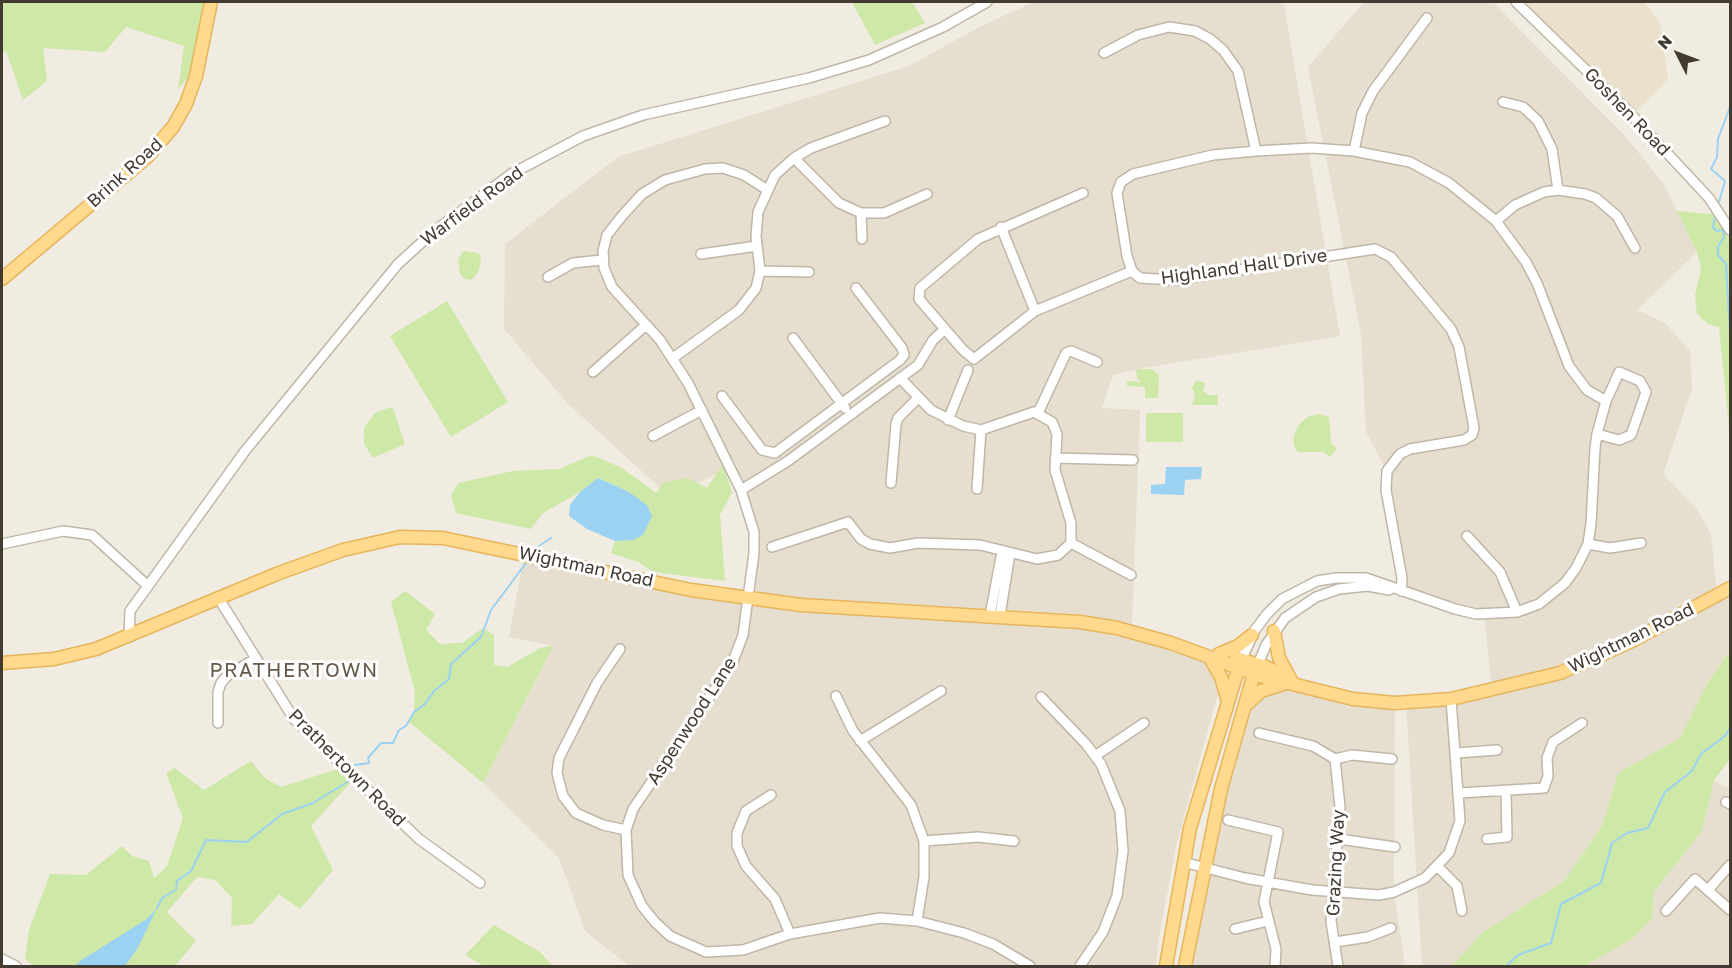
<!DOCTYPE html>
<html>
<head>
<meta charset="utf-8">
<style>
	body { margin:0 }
	#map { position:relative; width:1732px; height:968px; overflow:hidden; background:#f1ece2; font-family:"Golos Text",sans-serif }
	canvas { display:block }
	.frame { position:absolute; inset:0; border:3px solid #433b32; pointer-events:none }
	.north { position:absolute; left:1648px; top:24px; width:60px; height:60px; -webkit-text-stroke:4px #fff; paint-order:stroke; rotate:312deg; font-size:16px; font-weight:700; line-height:24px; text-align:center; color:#433b32 }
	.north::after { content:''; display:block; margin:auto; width:21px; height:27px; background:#433b32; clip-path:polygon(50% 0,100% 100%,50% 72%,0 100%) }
</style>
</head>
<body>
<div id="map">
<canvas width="1732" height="968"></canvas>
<div class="frame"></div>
<div class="north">N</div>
</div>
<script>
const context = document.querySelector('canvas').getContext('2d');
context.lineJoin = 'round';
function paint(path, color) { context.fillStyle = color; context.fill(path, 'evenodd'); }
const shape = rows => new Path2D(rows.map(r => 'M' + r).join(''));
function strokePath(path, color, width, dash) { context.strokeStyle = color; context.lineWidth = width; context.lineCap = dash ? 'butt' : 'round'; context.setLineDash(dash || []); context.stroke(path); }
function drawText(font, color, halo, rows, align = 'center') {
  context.font = font + ' "Golos Text",sans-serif'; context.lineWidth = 6; context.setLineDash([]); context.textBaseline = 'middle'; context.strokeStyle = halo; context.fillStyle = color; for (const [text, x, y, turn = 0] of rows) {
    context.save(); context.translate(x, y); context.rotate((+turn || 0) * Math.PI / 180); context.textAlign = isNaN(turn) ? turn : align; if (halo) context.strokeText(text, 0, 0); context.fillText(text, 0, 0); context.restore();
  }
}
paint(shape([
	[1034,2,1278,2,1284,5,1340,336,1143,368,1113,375,1102,408,1140,410,1132,625,1080,614,800,598,755,592,760,545,753,507,735,465,670,497,568,404,504,329,505,244,618,157,909,66,979,27],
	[1364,2,1493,2,1624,135,1664,184,1697,252,1637,310,1665,323,1690,351,1692,389,1663,474,1697,509,1711,534,1717,594,1730,588,1730,650,1707,684,1680,738,1618,773,1603,824,1564,881,1483,932,1452,966,1422,966,1406,702,1492,691,1484,614,1401,591,1387,471,1366,432,1361,334,1308,67],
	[523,561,695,598,803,612,1082,626,1119,633,1206,661,1220,686,1176,846,1159,937,1156,966,629,966,585,931,559,858,483,783,554,646,509,637],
	[1254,673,1395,703,1394,892,1405,966,1185,966],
	[1714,780,1730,789,1730,966,1584,966,1631,939,1652,919,1654,892,1702,831]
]), '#e6decf');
paint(shape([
	[1520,2,1645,2,1660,24,1668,79,1635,113]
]), '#ebe0cb');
paint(shape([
	[2,2,204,2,193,72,178,89,184,46,126,27,105,52,43,48,47,81,23,100,6,51,2,52],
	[852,2,912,2,925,23,875,45],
	[1677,211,1722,215,1730,230,1730,438,1719,327,1708,324,1697,314,1695,295,1701,269,1697,252],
	[463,251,478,253,481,256,480,267,475,277,470,280,463,278,460,273,458,260],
	[447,301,508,402,451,437,390,336],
	[1139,369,1152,369,1159,375,1158,398,1145,398,1145,387,1127,386,1127,381,1141,382,1137,378,1136,370],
	[1196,380,1205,383,1203,391,1208,395,1218,395,1218,405,1192,405,1195,394,1192,388],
	[388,408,393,408,405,444,373,458,364,444,364,428,375,413],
	[1146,413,1183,413,1183,442,1146,442],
	[1319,414,1329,417,1331,443,1337,449,1330,457,1323,452,1298,452,1294,446,1293,439,1298,426,1307,417],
	[592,455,622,468,656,493,664,482,688,478,707,488,723,464,732,492,720,515,725,581,653,572,638,562,611,553,615,541,621,541,629,492,598,478,580,492,543,513,531,529,456,513,451,495,458,483,513,471,559,469],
	[405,591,435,614,426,630,440,644,462,643,483,628,494,635,494,665,507,667,540,648,554,645,483,783,408,721,414,712,415,692,391,602],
	[1730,650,1730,759,1714,780,1702,831,1654,892,1652,919,1632,939,1584,966,1452,966,1483,932,1564,881,1603,824,1618,773,1680,738,1707,684],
	[251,761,265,778,281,787,338,769,352,781,311,826,333,870,300,909,279,894,252,924,231,926,232,898,215,880,197,877,167,912,196,941,175,966,34,966,25,959,29,930,50,874,86,875,122,846,132,856,149,861,154,878,167,866,183,818,166,773,175,768,204,790],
	[494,925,540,952,553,966,484,966,465,955]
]), '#cee8a8');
paint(shape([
	[1166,467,1202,467,1201,479,1185,480,1184,495,1151,494,1151,485,1165,484],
	[598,478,629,492,647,505,652,516,643,535,633,540,615,541,587,529,569,516,570,505,580,492],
	[157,908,138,948,125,966,75,966,80,961,147,919]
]), '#9bd2f1');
strokePath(shape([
	[1719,202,1725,181,1711,169,1717,157,1718,139,1730,107],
	[1715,217,1713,228,1717,231,1723,230,1724,237,1718,247,1718,255,1726,264,1730,332],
	[536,548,551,538],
	[355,773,355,765,369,763,368,758,381,743,393,743,399,730,406,726,414,712,425,704,434,691,449,679,451,664,481,637,491,610,526,563],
	[157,908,162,898,176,890,177,881,191,871,206,840,247,842,282,814,313,803,349,781],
	[1506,966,1518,955,1551,943,1561,904,1601,883,1612,843,1627,833,1648,828,1665,792,1692,771,1701,754,1726,735,1730,728]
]), '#9bd2f1', 2);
const minor = shape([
	[1516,2,1627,110,1709,198,1730,230],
	[1104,53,1138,35,1169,27,1195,31,1210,39,1223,50,1238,71,1256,151],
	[1503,102,1523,107,1538,121,1552,149,1558,190],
	[1354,151,1362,113,1373,91,1427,18],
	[794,158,839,203,861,213,884,213,927,194],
	[766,189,744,175,723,168,705,169,665,180,642,194,622,216,607,235,603,251,604,268,612,287,660,340,688,383,741,490,754,532,754,553,743,635,732,664,633,809,626,830,628,875,642,906,655,922,670,936,706,952,743,950,790,934,880,918,917,921,964,933,993,944,1030,966],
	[1083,193,978,239,920,288,919,299,963,350,974,359,1035,311,1132,271],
	[861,213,862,239],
	[1496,221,1515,205,1544,192,1558,190,1585,194,1596,198,1617,216,1635,248],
	[1001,227,1035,311],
	[701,254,757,246],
	[760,271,809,272],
	[548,277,573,263,602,260],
	[793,338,845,408],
	[673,358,739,310,756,288,760,271,756,236,758,212,775,175,794,158,811,148,885,121],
	[593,372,646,325],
	[722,396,762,450,775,453,900,360,904,355,902,348,856,288],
	[1038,413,1066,353,1071,351,1097,362],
	[948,420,968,370],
	[653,436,702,410],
	[1055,458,1133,460],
	[891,483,896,424,898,418,917,399],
	[977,489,981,430],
	[741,490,788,461,918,365,933,340,945,329],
	[1467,536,1500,572,1517,612],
	[1071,543,1131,575],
	[2,544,63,531,92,535,148,586],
	[1588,544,1610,548,1641,543],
	[772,547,848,522,861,539,870,544,890,548,918,543,980,545,1037,559,1058,555,1071,543,1071,523,1055,470,1057,434,1052,422,1034,412,981,430,963,426,931,410,900,378],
	[1401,591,1402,578,1386,490,1387,471,1400,454,1410,449,1464,440,1472,435,1474,428,1459,347,1451,329,1391,257,1375,249,1174,280,1140,278,1132,271,1127,256,1117,193,1121,182,1133,174,1175,164,1213,155,1256,151,1311,148,1354,151,1410,162,1449,183,1496,221,1526,262,1537,283,1569,366,1587,390,1606,401],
	[219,599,294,719,419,839,480,883],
	[990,615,1002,552],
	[1000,615,1010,554],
	[129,637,130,611,245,451,398,264,432,233,511,174,583,136,643,115,809,78,869,60,943,27,987,2],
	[620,649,597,683,559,758,557,773,563,796,576,813,603,825,626,830],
	[1240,663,1255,630,1267,614,1282,599,1317,581,1336,578,1366,578,1455,609,1476,614,1517,612,1539,604,1565,583,1576,568,1588,544,1591,524,1595,448,1597,434,1606,401,1613,386,1619,372,1640,381,1646,392,1631,435,1619,440,1597,434],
	[1256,669,1266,645,1285,618,1316,597,1339,589,1368,586,1389,590],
	[836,696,853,731,911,805,924,841,924,877,917,921],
	[1041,697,1086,744,1101,764,1120,811,1123,851,1117,896,1103,932,1080,966],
	[218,723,218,692,221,683,227,676,255,659],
	[1259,733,1313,746,1335,759],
	[860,741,941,691],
	[1457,753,1497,750],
	[1095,756,1144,723],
	[1335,759,1340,807,1331,921,1338,966],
	[1335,759,1352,755,1392,759],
	[1459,793,1544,788,1548,776,1547,758,1553,742,1582,723],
	[771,795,746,811,737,833,737,846,746,866,775,899,790,934],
	[1726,802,1730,804],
	[1228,820,1278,832,1264,902,1276,949,1275,966],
	[1339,839,1395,847],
	[1487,839,1507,837,1506,791],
	[924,841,978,837,1014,841],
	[1183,862,1245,878,1312,890,1379,895,1394,892,1425,878,1449,853,1460,821,1451,699],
	[1437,866,1457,886,1462,911],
	[1708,890,1730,865],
	[1666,911,1695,879,1730,910],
	[1235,929,1268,921],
	[1335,942,1368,937,1391,928],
	[2,959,16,966]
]);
const major = shape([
	[2,279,147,157,173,127,186,104,196,76,211,2],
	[1274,631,1279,658,1292,682],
	[1219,654,1238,646,1252,635],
	[1210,658,1221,677,1227,698],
	[1236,658,1266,667,1276,672,1283,680],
	[2,663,54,659,96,649,279,573,343,550,400,537,443,538,691,590,801,605,1080,622,1117,628,1171,643,1264,677,1353,699,1395,703,1451,699,1560,673,1632,641,1730,588],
	[1247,704,1261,691,1286,683],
	[1166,966,1190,828,1239,666],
	[1185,966,1221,789,1254,673]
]);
strokePath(minor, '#c0b6a7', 12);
strokePath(major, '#e6b55b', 15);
strokePath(minor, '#fff', 9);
strokePath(major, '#ffd98d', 12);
drawText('18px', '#433b32', '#fff', [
	["Goshen Road",1627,112,46],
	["Brink Road",125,173,-42],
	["Warfield Road",472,206,-36],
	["Highland Hall Drive",1244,267,-8],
	["Wightman Road",586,567,12],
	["Wightman Road",1631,638,-26],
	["Aspenwood Lane",692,721,-57],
	["Prathertown Road",347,768,45],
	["Grazing Way",1336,863,-87]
]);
context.letterSpacing = '1.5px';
drawText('20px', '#665949', '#fff', [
	["PRATHERTOWN",294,671]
]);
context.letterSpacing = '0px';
</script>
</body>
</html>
